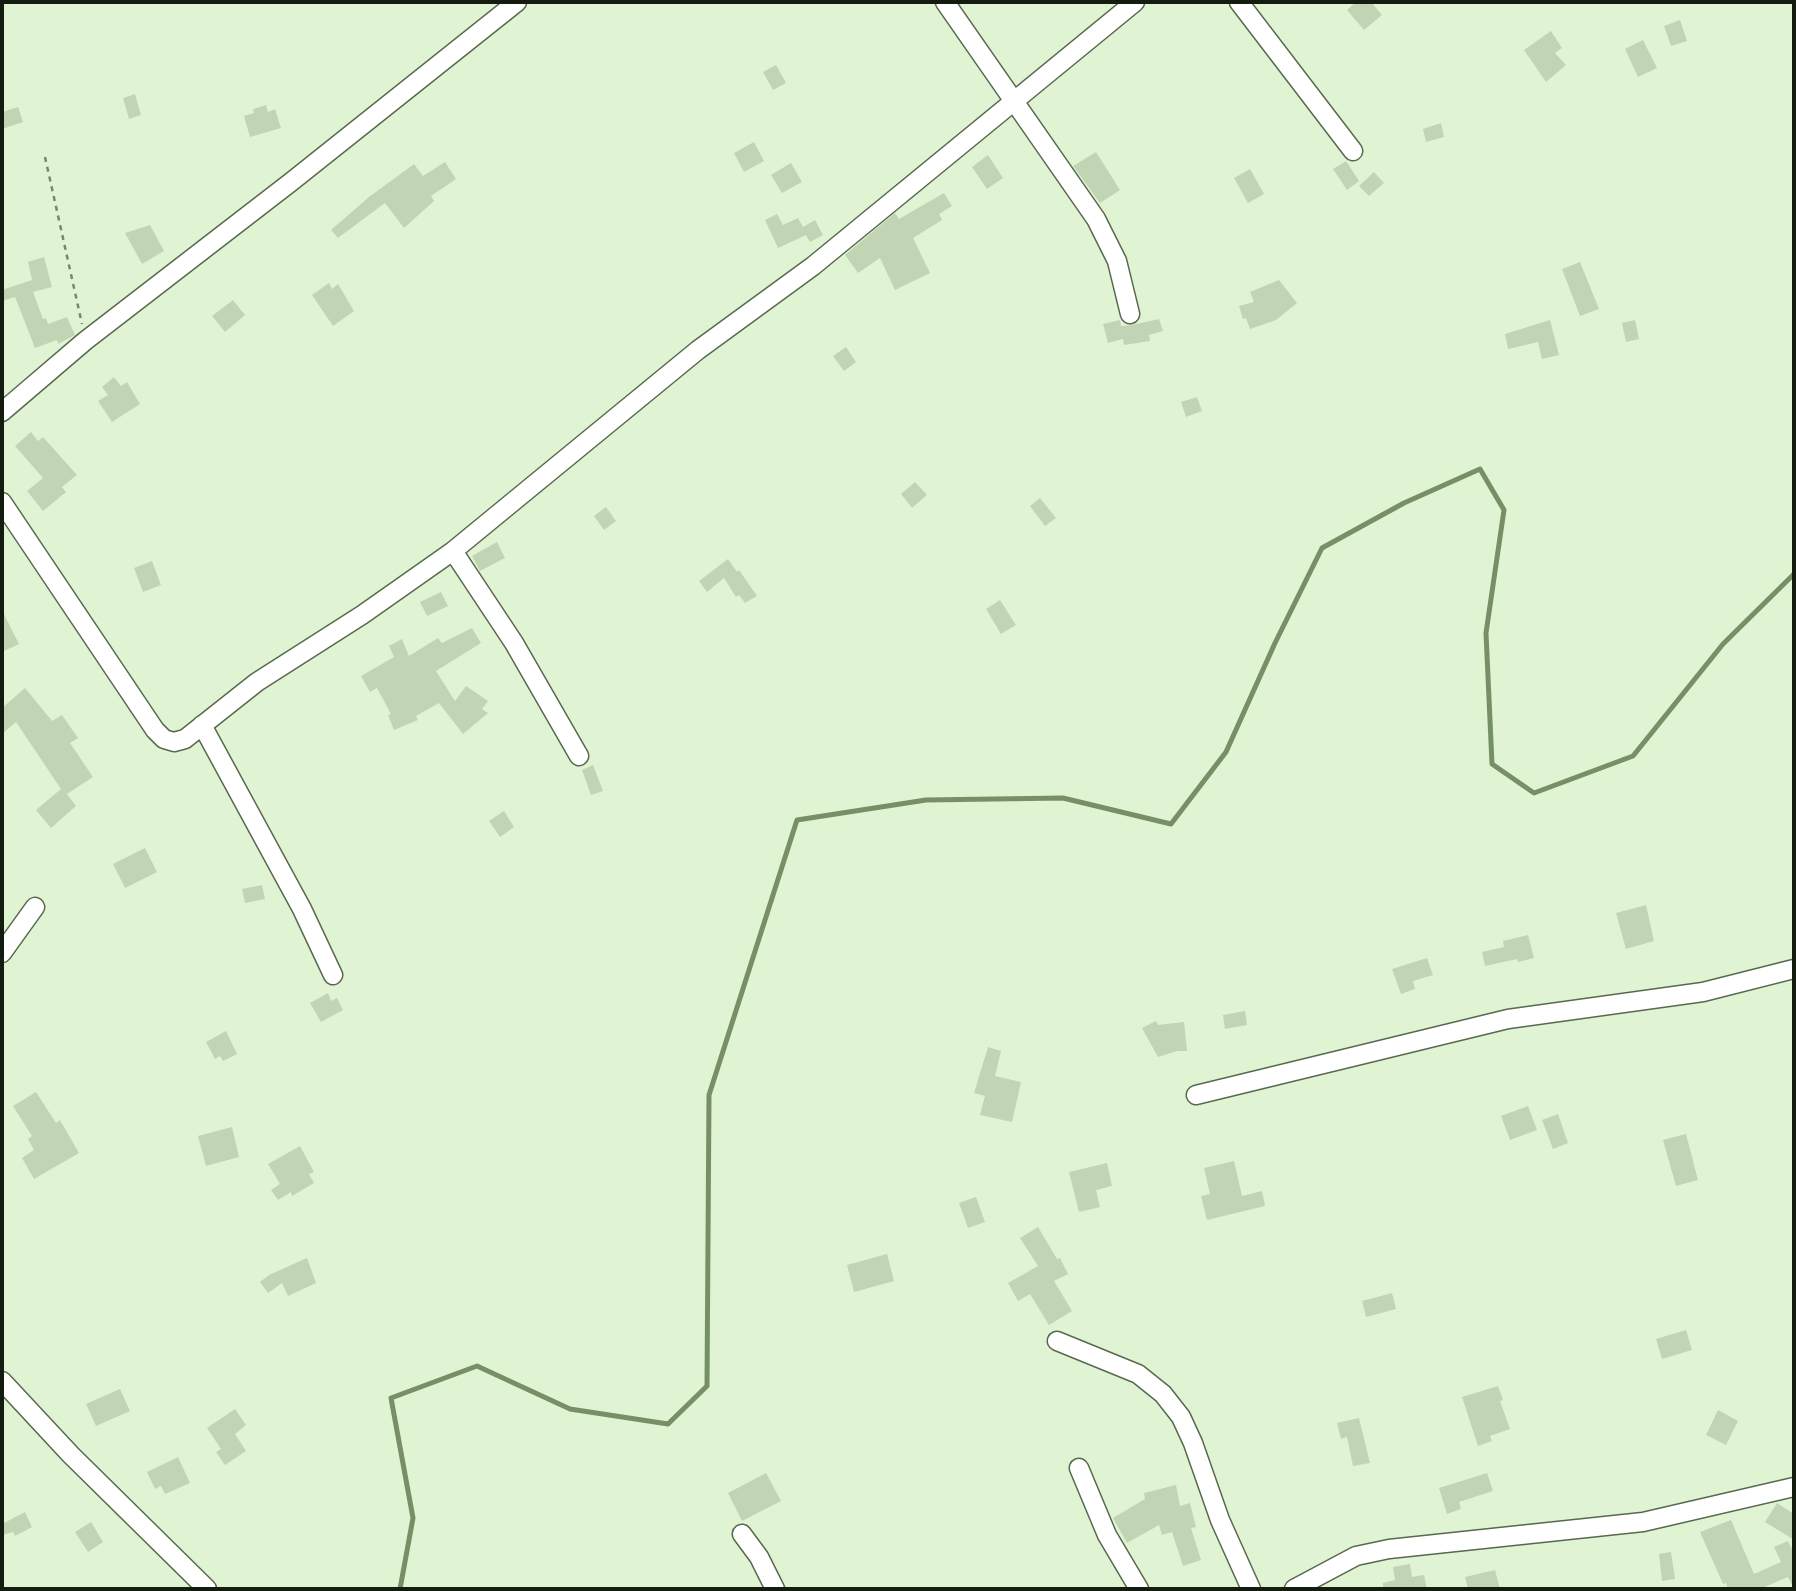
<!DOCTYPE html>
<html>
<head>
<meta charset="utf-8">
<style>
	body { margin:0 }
	#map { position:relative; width:1796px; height:1591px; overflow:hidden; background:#e0f4d3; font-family:Ubuntu,sans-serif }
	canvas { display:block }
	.frame { position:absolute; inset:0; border:4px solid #141b0f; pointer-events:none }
</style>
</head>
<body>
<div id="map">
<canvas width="1796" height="1591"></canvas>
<div class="frame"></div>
</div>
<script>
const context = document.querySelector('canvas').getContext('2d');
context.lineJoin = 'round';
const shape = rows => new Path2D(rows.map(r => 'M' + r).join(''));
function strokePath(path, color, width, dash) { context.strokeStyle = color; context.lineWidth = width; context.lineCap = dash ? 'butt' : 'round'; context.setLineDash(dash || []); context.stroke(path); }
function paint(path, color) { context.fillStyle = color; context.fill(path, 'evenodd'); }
strokePath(shape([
	[400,1589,413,1518,391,1398,477,1366,570,1409,668,1424,707,1386,709,1095,797,820,926,800,1063,798,1171,824,1226,752,1275,643,1322,548,1404,503,1480,469,1504,510,1486,633,1492,764,1534,793,1633,756,1723,644,1794,574]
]), '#778f67', 5);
paint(shape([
	[1356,2,1371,2,1382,15,1364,30,1347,10],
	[1680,20,1687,41,1671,46,1664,26],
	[1551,31,1562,48,1555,53,1566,65,1546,82,1524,50],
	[1643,40,1657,68,1638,77,1625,49],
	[776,65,786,83,773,90,763,72],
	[135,94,141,115,129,119,123,98],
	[266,105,268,112,275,109,281,128,250,137,244,116,254,113,253,109],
	[18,107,23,122,2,129,2,112],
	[1441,123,1444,137,1426,142,1423,129],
	[754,142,764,161,744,172,734,153],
	[1096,152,1120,190,1100,203,1073,166],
	[988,155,1003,178,987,189,972,167],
	[1346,161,1359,181,1347,190,1333,169],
	[445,162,456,179,431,196,434,201,404,228,385,203,338,238,331,230,369,197,414,164,423,176],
	[791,163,802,182,782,193,771,175],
	[1250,169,1264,194,1248,203,1234,178],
	[1374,172,1384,183,1369,196,1359,186],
	[944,193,952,206,939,214,942,220,913,238,930,273,895,290,880,258,858,273,845,255,895,213,899,219],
	[777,214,783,225,798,218,803,227,815,220,823,235,810,242,806,235,778,248,765,220],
	[150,225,164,251,142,264,125,233],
	[44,257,52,287,33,292,43,319,46,318,48,324,67,317,75,335,58,344,57,340,35,348,15,297,2,301,2,290,32,280,28,262],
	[1580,262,1599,309,1580,316,1562,269],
	[1279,280,1297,303,1276,320,1250,329,1246,318,1243,319,1239,306,1254,302,1250,292],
	[329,283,332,289,338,284,354,311,333,326,312,295],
	[233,300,245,315,225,332,212,316],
	[1159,319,1163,331,1149,335,1150,341,1124,345,1123,339,1108,343,1103,324,1120,320,1121,326,1132,325],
	[1550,320,1559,355,1542,359,1538,342,1508,349,1505,334],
	[1635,320,1639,339,1626,342,1622,323],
	[846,347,856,362,844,371,833,356],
	[114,377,121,386,127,382,140,404,112,422,98,401,108,395,102,387],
	[1197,397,1202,411,1186,417,1181,402],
	[31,432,38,441,43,437,77,475,62,487,66,492,43,511,27,491,43,478,15,446],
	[915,482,927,495,912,508,901,494],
	[1040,498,1056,518,1045,526,1030,506],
	[606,507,616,521,604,530,594,516],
	[497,542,505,558,480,571,472,556],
	[728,559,737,572,739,570,757,596,745,603,739,595,736,597,724,578,707,592,699,581],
	[152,561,161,585,143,592,134,568],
	[441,592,448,606,427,616,420,602],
	[1000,600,1016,625,1001,634,986,609],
	[2,610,19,644,2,652],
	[472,628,481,643,436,671,455,701,466,686,488,701,482,709,488,713,463,734,439,703,416,716,418,720,394,730,388,715,391,714,377,688,370,692,361,676,394,657,389,646,402,639,409,656,438,638,442,643],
	[25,688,52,721,62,715,78,738,70,743,93,777,67,794,76,806,51,828,36,810,61,789,16,722,2,734,2,708],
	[593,765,603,791,591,795,582,770],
	[504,811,514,827,500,837,489,821],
	[145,848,157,872,125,888,113,864],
	[262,885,265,899,245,903,242,889],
	[1646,905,1654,941,1626,949,1616,913],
	[1528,935,1534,958,1518,962,1517,959,1485,966,1482,952,1504,947,1503,941],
	[1427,958,1433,975,1413,981,1415,989,1401,994,1392,969],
	[328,993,331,1001,337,998,343,1010,321,1022,310,1003],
	[1245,1011,1247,1025,1225,1029,1223,1015],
	[1156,1021,1158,1025,1184,1022,1187,1051,1177,1051,1158,1057,1142,1028],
	[226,1031,237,1054,223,1061,220,1056,215,1059,206,1042],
	[988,1047,1001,1051,995,1076,1021,1082,1012,1122,980,1115,985,1096,974,1093],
	[36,1092,56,1123,60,1120,79,1153,34,1179,22,1158,34,1150,28,1139,32,1136,13,1106],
	[1528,1106,1537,1130,1510,1140,1501,1116],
	[1558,1114,1568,1143,1553,1149,1542,1120],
	[232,1127,239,1157,206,1166,198,1136],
	[1686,1134,1698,1180,1676,1186,1663,1140],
	[300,1146,314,1172,309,1174,314,1183,292,1196,291,1192,278,1200,271,1190,280,1184,268,1164],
	[1234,1161,1242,1196,1262,1191,1265,1206,1207,1220,1201,1196,1210,1194,1204,1168],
	[1107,1163,1112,1186,1096,1190,1100,1207,1079,1212,1069,1172],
	[976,1197,985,1222,968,1228,959,1203],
	[1038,1227,1057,1259,1060,1258,1068,1274,1054,1281,1072,1311,1049,1325,1030,1294,1018,1301,1008,1283,1038,1266,1020,1238],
	[887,1254,894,1281,854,1292,847,1265],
	[307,1258,316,1283,288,1296,282,1283,268,1293,260,1282,269,1275],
	[1392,1293,1396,1309,1366,1317,1362,1301],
	[1686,1330,1692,1350,1662,1359,1656,1339],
	[1498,1386,1503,1400,1500,1401,1510,1429,1490,1436,1492,1441,1478,1446,1462,1397],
	[120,1389,130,1411,96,1426,86,1404],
	[235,1409,246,1425,235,1434,246,1451,225,1465,216,1452,221,1449,207,1428],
	[1718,1410,1738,1421,1726,1445,1706,1435],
	[1359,1418,1370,1463,1353,1466,1347,1437,1341,1439,1337,1423],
	[178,1457,190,1483,165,1494,161,1486,155,1489,147,1472],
	[766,1473,781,1501,742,1521,728,1493],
	[1487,1473,1493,1491,1459,1502,1461,1509,1447,1514,1439,1488],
	[1176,1485,1180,1506,1190,1503,1196,1527,1191,1528,1201,1560,1183,1566,1172,1532,1162,1535,1159,1525,1127,1543,1113,1518,1145,1499,1144,1493],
	[1777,1503,1794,1514,1794,1540,1765,1522],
	[25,1512,32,1527,15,1536,13,1532,2,1535,2,1524],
	[1731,1520,1754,1574,1781,1562,1774,1547,1788,1541,1794,1554,1794,1589,1788,1577,1760,1589,1728,1589,1726,1583,1723,1584,1700,1532],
	[91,1522,103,1542,88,1552,75,1532],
	[1671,1552,1675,1579,1662,1581,1659,1554],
	[1410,1564,1412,1577,1424,1575,1427,1589,1383,1589,1383,1583,1395,1580,1393,1567],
	[1495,1570,1500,1589,1468,1589,1465,1577]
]), '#c1d5b5');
const street = shape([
	[945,2,1096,219,1117,261,1130,314],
	[1239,2,1353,151],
	[2,412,85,341,291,182,517,2],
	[2,502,155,730,164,739,174,742,185,739,257,682,362,615,453,551,698,350,813,266,1135,2],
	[453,551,514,643,579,756],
	[202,725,302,909,333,975],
	[2,953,35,907],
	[1196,1095,1508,1019,1703,992,1794,969],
	[1057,1341,1138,1374,1163,1394,1181,1417,1193,1443,1220,1520,1251,1589],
	[2,1381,71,1455,207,1589],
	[1079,1468,1107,1535,1139,1589],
	[742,1534,759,1557,775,1589],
	[1294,1589,1356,1556,1389,1549,1643,1522,1794,1487]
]);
strokePath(street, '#58694d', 21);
strokePath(shape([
	[45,157,82,324]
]), '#798670', 2.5, [5, 5]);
strokePath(street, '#fff', 18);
</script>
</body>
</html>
